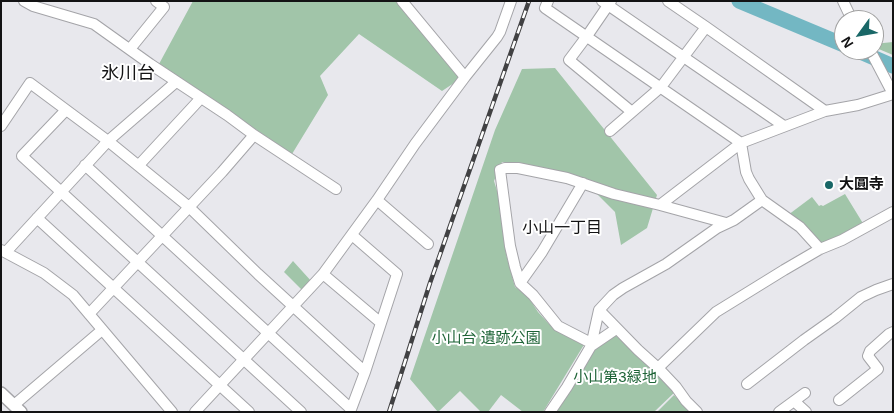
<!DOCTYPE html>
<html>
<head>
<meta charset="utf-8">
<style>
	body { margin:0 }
	#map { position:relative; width:894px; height:413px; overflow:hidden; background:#e8e8ed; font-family:Arial,sans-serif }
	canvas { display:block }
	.frame { position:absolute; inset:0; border:2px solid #131314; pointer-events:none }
	.north { position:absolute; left:834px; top:10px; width:50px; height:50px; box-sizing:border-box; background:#fff; border:1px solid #a1a1a1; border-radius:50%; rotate:238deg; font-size:14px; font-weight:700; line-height:20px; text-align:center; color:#131314 }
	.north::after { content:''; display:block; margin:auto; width:18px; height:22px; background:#196767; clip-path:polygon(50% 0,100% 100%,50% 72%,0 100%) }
</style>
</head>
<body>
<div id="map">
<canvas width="894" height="413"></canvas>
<div class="frame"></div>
<div class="north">N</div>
</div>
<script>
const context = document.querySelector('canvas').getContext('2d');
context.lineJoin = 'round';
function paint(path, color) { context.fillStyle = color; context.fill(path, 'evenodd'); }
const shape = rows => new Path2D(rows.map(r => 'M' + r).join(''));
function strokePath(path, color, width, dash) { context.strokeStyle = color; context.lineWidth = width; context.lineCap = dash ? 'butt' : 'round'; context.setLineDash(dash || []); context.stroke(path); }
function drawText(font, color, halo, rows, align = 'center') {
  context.font = font + ' Arial,"Noto Sans JP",sans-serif'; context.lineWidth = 4; context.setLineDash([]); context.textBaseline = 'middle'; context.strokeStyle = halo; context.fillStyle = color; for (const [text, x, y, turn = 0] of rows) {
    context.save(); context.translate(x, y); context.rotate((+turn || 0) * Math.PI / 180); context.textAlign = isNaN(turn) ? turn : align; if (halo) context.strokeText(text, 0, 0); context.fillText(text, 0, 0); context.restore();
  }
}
paint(shape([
	[193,1,396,1,460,79,442,91,359,34,320,76,328,95,292,154,159,64],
	[893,42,893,55,874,47,874,44],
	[555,68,657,195,647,228,621,245,615,212,582,179,525,166,502,162,494,181,503,210,506,254,515,287,527,295,538,312,550,325,585,343,543,412,523,412,501,395,488,412,481,412,460,391,438,412,410,379,495,130,522,69],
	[845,194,864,225,822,245,788,215,812,197,819,206,821,205,823,206],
	[293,261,312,282,304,292,284,272],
	[614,334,655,369,676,391,654,412,556,412,594,349],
	[674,395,690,412,657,412]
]), '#a1c5a9');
strokePath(shape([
	[739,1,844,45],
	[856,50,893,66]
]), '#73b7c3', 15);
const minor = shape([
	[24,1,33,6,94,24,150,64,227,115,254,135,336,189],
	[402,1,465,77],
	[548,1,545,8,741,143,746,172,749,179,762,200,800,227,820,249],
	[602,1,784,126],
	[611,1,587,36,569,60,632,112],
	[668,1,706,27,825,111],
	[843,1,852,20],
	[130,49,164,7,156,1],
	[870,50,893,94],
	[66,110,22,156,301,412],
	[1,126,30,83,108,141,189,207,258,274,365,372],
	[610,131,661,87,706,27],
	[85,165,351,409],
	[139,165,201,98],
	[377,200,428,244],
	[660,205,741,143,825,111,858,105,893,94],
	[37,218,249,412],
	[1,250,44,273,73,295,172,412],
	[6,252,108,141,176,82],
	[323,274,381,323],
	[520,283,542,252,583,183],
	[89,314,222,172,254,135],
	[591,343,558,326,533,295,520,283,515,267,510,246,500,170,505,168,518,168,567,178,614,194,660,205,726,223],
	[591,346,616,329],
	[658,368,716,312,784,270,820,249,842,240,893,212],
	[747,384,804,340,835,318,861,297,876,290,893,284],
	[839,400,878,369,868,356,870,351,889,334,893,332],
	[794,401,806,412],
	[14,405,102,330],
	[195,412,323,274,377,200,415,144,465,77,497,37,500,32,511,1],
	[350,412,365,372,397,274,352,235],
	[550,412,567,387,591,346,599,310],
	[697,412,686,401,676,387,658,368,638,350,599,310,613,295,623,288,666,264,717,228,734,220,762,200],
	[779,412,805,393]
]);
const tertiary = shape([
	[1,393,21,412]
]);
strokePath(minor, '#a4a4a8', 12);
strokePath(tertiary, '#a4a4a8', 14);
strokePath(minor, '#fff', 10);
strokePath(tertiary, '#fff', 11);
const rail = shape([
	[389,412,430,283,529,1]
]);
strokePath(rail, '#414143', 4.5);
strokePath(rail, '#fff', 2.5, [8]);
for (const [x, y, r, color] of [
	[829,185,5,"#196767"]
]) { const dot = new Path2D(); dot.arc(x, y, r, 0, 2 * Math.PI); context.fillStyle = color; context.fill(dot); strokePath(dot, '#fff', 2); }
drawText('bold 15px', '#131314', '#fff', [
	["大圓寺",839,185]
], 'left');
drawText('15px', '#1e6437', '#fff', [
	["小山台 遺跡公園",486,339],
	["小山第3緑地",615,378]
]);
drawText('16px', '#131314', '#fff', [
	["小山一丁目",562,229]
]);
drawText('18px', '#131314', '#fff', [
	["氷川台",128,74]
]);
</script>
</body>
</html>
